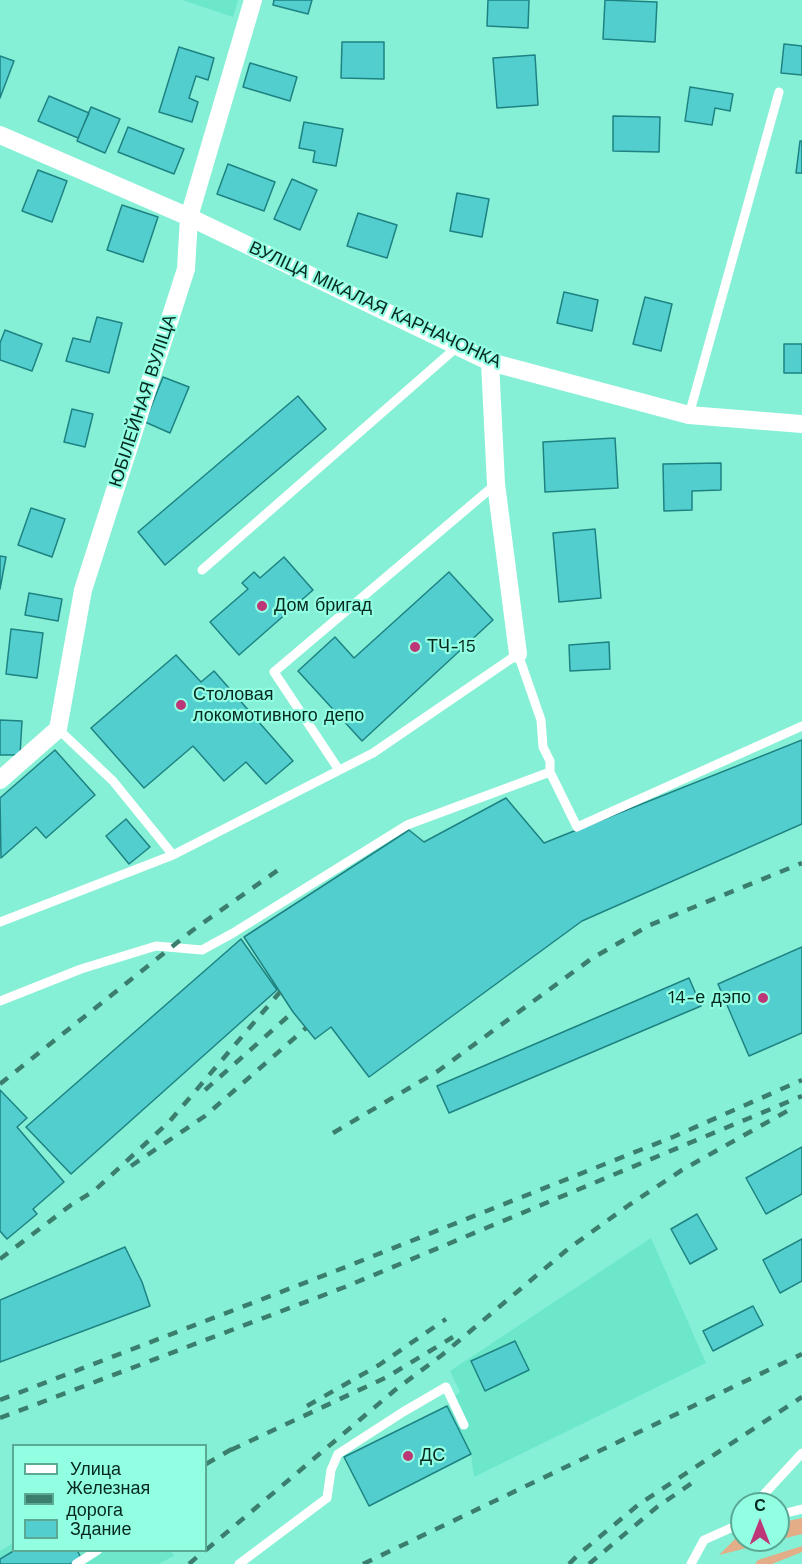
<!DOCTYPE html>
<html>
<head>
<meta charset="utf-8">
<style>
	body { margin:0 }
	#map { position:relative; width:802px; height:1564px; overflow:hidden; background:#85f0d5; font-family:"Work Sans",sans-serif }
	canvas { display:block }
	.legend { position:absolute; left:12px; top:1444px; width:195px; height:108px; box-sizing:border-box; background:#92fee2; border:2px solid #5aa995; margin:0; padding:8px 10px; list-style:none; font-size:18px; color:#052921 }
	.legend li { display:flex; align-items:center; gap:12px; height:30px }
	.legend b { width:30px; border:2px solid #5aa995 }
	.north { position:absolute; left:730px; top:1492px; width:60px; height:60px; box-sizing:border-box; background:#92fee2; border:2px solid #5aa995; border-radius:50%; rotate:0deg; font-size:16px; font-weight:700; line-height:24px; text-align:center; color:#052921 }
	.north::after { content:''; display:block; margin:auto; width:21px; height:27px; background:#bd3677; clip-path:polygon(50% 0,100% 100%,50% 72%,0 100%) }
</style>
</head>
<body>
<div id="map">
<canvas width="802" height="1564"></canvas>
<ul class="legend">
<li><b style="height:8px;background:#fff"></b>Улица</li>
<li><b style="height:8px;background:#3c7e6e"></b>Железная дорога</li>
<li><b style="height:16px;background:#53cece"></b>Здание</li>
</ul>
<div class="north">С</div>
</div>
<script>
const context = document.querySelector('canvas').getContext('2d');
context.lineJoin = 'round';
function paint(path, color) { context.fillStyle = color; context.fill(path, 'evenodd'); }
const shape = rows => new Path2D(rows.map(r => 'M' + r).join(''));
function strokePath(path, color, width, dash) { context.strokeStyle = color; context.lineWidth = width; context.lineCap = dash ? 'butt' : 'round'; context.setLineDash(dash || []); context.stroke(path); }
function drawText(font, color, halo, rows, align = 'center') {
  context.font = font + ' "Work Sans",sans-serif'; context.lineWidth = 4.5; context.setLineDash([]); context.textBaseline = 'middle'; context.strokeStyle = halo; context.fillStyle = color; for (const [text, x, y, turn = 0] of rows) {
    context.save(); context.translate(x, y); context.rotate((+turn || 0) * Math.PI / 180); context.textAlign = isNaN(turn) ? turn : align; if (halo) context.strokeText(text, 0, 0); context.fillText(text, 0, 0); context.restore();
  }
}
paint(shape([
	[182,0,238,0,233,17],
	[651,1238,706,1363,474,1477,471,1455,369,1506,344,1457,447,1406,451,1399,460,1392,450,1371],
	[13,1543,14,1550,171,1550,174,1556,158,1564,0,1564,0,1551]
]), '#6de7ca');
paint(shape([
	[802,1518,802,1534,719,1555,734,1540,742,1535,742,1540,778,1540,778,1523],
	[802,1546,802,1552,772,1564,755,1564,758,1560]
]), '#e3ad88');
const building = shape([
	[274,0,312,0,308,14,273,5,274,0],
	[488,0,529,0,528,28,487,26,488,0],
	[605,0,657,2,655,42,603,39,605,0],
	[342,42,384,42,384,79,341,78,342,42],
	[784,44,802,46,802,75,781,73,784,44],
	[179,47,214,58,208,80,196,76,189,98,198,102,192,122,159,112,179,47],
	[535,55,538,105,497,108,493,58,535,55],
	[0,56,14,61,0,98,0,56],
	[250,63,297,77,290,101,243,87,250,63],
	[690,87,733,94,730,111,715,108,712,125,685,121,690,87],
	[49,96,89,113,78,138,38,121,49,96],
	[91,107,120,119,105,153,77,141,91,107],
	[613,116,660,117,659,152,613,151,613,116],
	[304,122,343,129,336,166,313,162,315,151,299,148,304,122],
	[128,127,184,149,174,174,118,152,128,127],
	[800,141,802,141,802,173,796,173,800,141],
	[228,164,275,182,264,211,217,194,228,164],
	[38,170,67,181,52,222,22,211,38,170],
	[292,179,317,190,300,230,274,219,292,179],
	[457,193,489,199,482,237,450,231,457,193],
	[122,205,158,217,143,262,107,250,122,205],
	[358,213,397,225,387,258,347,246,358,213],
	[564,292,598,300,592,331,557,323,564,292],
	[645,297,672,304,661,351,633,344,645,297],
	[97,317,122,323,109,373,66,361,73,338,90,342,97,317],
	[5,330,42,344,32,371,0,360,0,343,5,330],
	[784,344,802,344,802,373,784,373,784,344],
	[163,377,189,387,170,433,145,422,163,377],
	[298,396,326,429,165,565,138,532,298,396],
	[72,409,93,414,85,447,64,442,72,409],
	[615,438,618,488,545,492,543,442,615,438],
	[721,463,721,490,692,491,692,510,664,511,663,464,721,463],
	[31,508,65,519,52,557,18,545,31,508],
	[595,529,601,598,559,602,553,533,595,529],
	[0,556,6,557,0,589,0,556],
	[284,557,313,590,239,655,210,622,248,589,242,583,254,572,260,578,284,557],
	[449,572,493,620,362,741,298,671,335,637,354,658,449,572],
	[29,593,62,599,58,621,25,615,29,593],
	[11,629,43,633,37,678,6,674,11,629],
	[609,642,610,669,570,671,569,645,609,642],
	[176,655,201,682,214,671,293,761,266,784,246,762,224,781,193,746,144,788,91,728,176,655],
	[0,720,22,721,20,755,0,755,0,720],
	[802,740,802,824,582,921,369,1077,331,1027,315,1039,293,1012,244,937,409,830,424,842,506,798,544,843,802,740],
	[55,750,95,795,46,838,36,827,1,858,0,798,55,750],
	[126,819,150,847,129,864,106,836,126,819],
	[241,939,277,990,71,1174,26,1127,241,939],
	[802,947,802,1033,749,1056,718,984,802,947],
	[689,978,701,1006,449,1113,437,1086,689,978],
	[0,1090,27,1118,17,1127,64,1182,33,1209,37,1214,7,1239,0,1231,0,1090],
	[802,1147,802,1194,766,1214,746,1178,802,1147],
	[697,1214,717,1249,690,1264,671,1229,697,1214],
	[802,1239,802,1281,780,1293,763,1260,802,1239],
	[125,1247,142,1282,150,1306,0,1362,0,1300,125,1247],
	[753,1306,763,1325,713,1351,703,1331,753,1306],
	[515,1341,529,1370,485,1391,471,1361,515,1341],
	[447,1406,471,1454,369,1506,344,1457,447,1406],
	[15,1550,77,1550,81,1558,70,1564,0,1564,0,1559,15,1550]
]);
paint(building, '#53cece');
strokePath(building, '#1e8282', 1.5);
strokePath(shape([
	[689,415,779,92],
	[202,570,457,347],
	[58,729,113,781,173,855,373,753,518,654,541,720,543,747,550,761,550,772,577,827,802,726],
	[339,770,274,672,496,484],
	[0,922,173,855],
	[0,1001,81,969,156,946,202,950,233,933,407,825,550,772],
	[755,1504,802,1453],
	[778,1515,802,1509],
	[76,1564,98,1550],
	[239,1564,327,1498,331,1470,338,1454,403,1412,446,1387,464,1425],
	[691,1564,704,1540,742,1523]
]), '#fff', 9);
strokePath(shape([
	[0,135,189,217,490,362,689,415,802,424],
	[490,362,496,484,518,654],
	[0,780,58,729,83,590,186,269,189,217,253,0]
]), '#fff', 18);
strokePath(shape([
	[0,1084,193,930,278,870],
	[205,1090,293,1012],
	[333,1133,438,1071,591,959,650,925,802,863],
	[131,1166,205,1116,306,1028],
	[0,1259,71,1205,94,1191,169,1122,280,992],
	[0,1400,338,1270,673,1137,802,1080],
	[307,1406,379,1365,446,1319],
	[0,1418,345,1287,802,1096],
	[231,1450,387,1377,453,1337],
	[206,1464,237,1446],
	[206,1550,395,1390,442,1355,568,1249,629,1205,682,1170,789,1110],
	[189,1564,205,1550],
	[363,1564,802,1354],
	[569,1564,579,1554,638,1505,802,1397],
	[589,1564,657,1507,695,1481]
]), '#3c7e6e', 4.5, [10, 10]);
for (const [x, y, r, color] of [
	[262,606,6,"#bd3677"],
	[415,647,6,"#bd3677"],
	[181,705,6,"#bd3677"],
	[763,998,6,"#bd3677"],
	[408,1456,6,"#bd3677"]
]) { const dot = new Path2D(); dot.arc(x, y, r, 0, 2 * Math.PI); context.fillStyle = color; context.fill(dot); strokePath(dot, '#92fee2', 2); }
drawText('18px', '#052921', '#92fee2', [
	["ВУЛІЦА МІКАЛАЯ КАРНАЧОНКА",375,305,25],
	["ЮБІЛЕЙНАЯ ВУЛІЦА",143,401,-72]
]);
drawText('18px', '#052921', '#92fee2', [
	["Дом бригад",274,606],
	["ТЧ-15",427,647],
	["Столовая",193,695],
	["локомотивного депо",193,716],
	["14-е дэпо",751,998,"right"],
	["ДС",420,1456]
], 'left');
</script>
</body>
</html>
